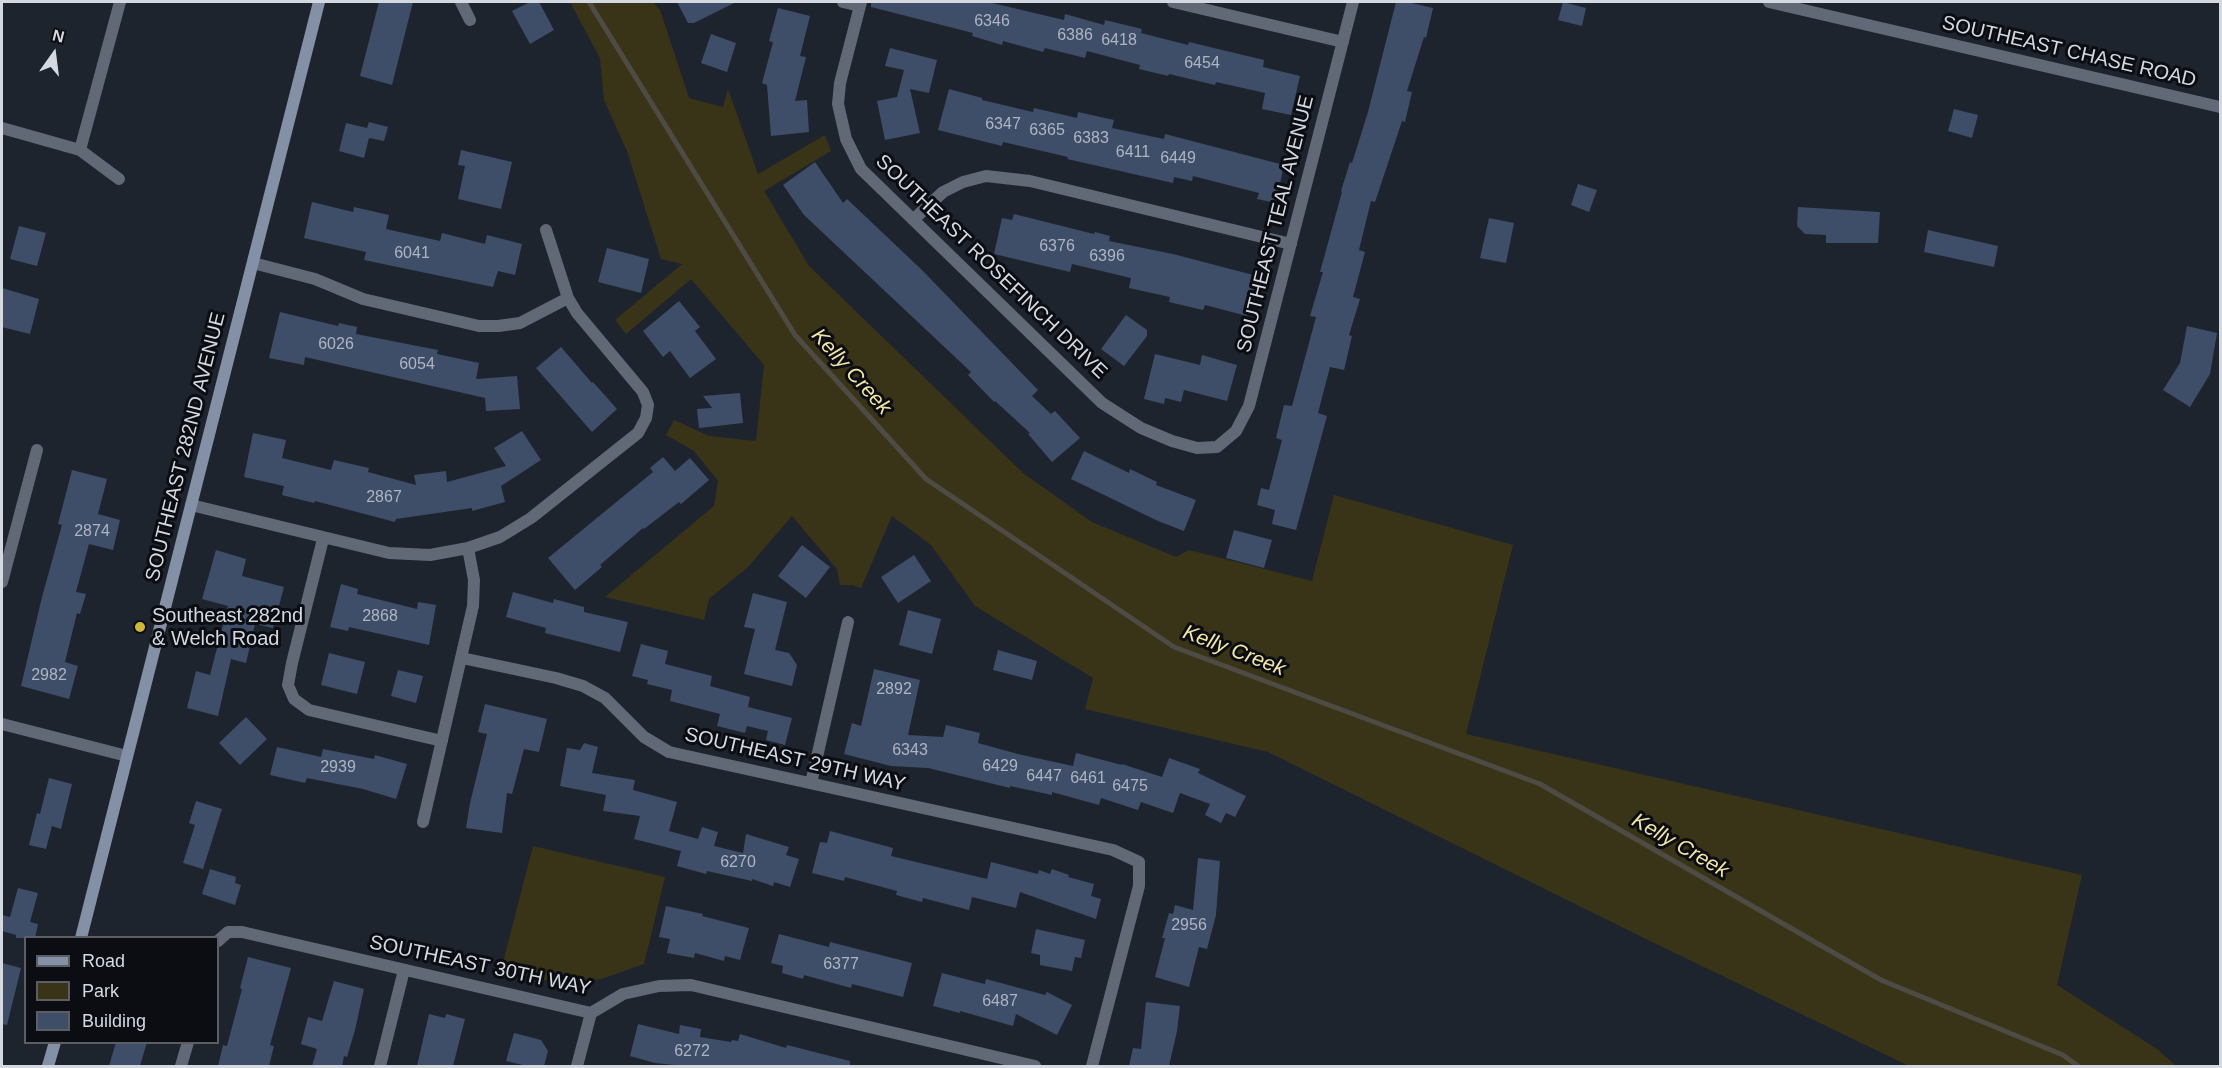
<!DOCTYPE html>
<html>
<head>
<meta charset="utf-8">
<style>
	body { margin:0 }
	#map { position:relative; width:2222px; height:1068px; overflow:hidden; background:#1e242e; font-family:Arial,sans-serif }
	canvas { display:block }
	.frame { position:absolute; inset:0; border:3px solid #d4d8e0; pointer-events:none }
	.legend { position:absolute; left:24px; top:936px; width:195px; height:108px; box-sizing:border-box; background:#0b0d12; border:2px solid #5b5e64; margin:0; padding:8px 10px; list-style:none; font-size:18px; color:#d4d8e0 }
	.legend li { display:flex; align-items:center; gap:12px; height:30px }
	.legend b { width:30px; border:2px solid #5b5e64 }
	.north { position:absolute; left:24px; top:24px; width:60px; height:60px; -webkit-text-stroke:4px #0b0d12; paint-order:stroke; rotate:14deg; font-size:16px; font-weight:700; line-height:24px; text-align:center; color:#d4d8e0 }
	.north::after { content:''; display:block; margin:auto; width:21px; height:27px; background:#d4d8e0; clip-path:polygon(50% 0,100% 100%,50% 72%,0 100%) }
</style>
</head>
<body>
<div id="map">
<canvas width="2222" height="1068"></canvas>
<div class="frame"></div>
<ul class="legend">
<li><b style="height:8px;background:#8490a5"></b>Road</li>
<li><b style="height:16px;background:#393418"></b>Park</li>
<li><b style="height:16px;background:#3e4d68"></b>Building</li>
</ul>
<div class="north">N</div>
</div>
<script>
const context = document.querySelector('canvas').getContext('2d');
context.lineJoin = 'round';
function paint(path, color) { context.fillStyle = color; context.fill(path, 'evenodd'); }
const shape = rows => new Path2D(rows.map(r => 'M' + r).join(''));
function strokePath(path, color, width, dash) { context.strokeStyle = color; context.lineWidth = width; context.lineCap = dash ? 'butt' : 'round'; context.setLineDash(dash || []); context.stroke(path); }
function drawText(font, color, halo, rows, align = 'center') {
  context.font = font + ' Arial,sans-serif'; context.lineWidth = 6; context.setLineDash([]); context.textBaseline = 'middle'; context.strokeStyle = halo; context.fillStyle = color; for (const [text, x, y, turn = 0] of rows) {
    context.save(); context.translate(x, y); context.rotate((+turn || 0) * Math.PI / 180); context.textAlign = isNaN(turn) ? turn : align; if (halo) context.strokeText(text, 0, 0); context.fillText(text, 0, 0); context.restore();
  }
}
paint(shape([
	[570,2,653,2,660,10,689,98,723,107,728,89,758,174,825,135,831,151,764,191,809,266,1023,473,1092,522,1176,557,1189,550,1312,581,1334,495,1513,545,1466,734,2082,875,2057,985,2157,1049,2176,1066,1909,1066,1648,940,1268,752,1085,709,1093,678,975,606,931,545,892,516,861,588,852,585,840,585,837,569,792,516,748,567,709,599,704,620,605,597,714,506,718,481,694,451,666,435,674,420,709,436,756,441,764,365,691,279,626,334,615,320,682,264,661,259,627,151,604,100,600,58],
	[533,846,665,877,644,964,601,979,573,984,545,980,501,970]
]), '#393418');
strokePath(shape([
	[589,2,795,335,926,479,1174,647,1540,784,1881,980,2063,1055,2078,1066]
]), '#4d4b43', 5);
paint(shape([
	[379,2,413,2,392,85,360,76],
	[530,2,539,2,554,30,530,44,512,11],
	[677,2,736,2,694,23,688,23],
	[871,2,988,2,1064,20,1065,14,1104,25,1105,20,1142,29,1141,33,1188,45,1189,42,1264,60,1263,67,1300,76,1291,115,1262,109,1265,93,1216,82,1215,85,1169,74,1168,76,1139,69,1140,65,1087,51,1085,58,1045,48,1043,52,1003,41,1002,45,972,36,973,33,871,7],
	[1396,2,1407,2,1433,8,1426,38,1424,37,1407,91,1412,92,1405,122,1402,121,1375,202,1371,201,1359,250,1365,252,1353,297,1360,299,1349,335,1352,336,1344,370,1330,367,1318,413,1327,416,1296,530,1272,524,1275,510,1257,505,1261,488,1269,490,1282,440,1276,438,1284,405,1292,406,1316,317,1310,316,1323,272,1320,272,1342,192,1341,191,1350,162,1352,163,1368,112],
	[1563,2,1586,8,1582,26,1558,20],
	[778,8,810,16,800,56,806,57,795,101,807,100,809,132,771,136,767,85,762,83,773,42,769,41],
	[711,34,736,43,727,72,701,63],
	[890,48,937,60,929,93,910,89,920,133,885,140,877,101,897,97,904,70,885,66],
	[949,89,982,98,982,100,1033,112,1034,108,1077,118,1078,112,1114,120,1112,128,1164,139,1165,134,1284,165,1276,203,1257,199,1259,193,1193,176,1192,181,1174,177,1173,183,1067,159,1068,157,1003,142,1002,146,938,130],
	[1954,109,1978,115,1972,138,1948,131],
	[369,122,388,127,384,141,369,138,364,158,339,151,346,123,367,128],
	[461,150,512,162,501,209,458,199,465,166,458,165],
	[815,162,843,203,847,199,922,270,1038,390,1032,396,1051,414,1055,411,1080,438,1052,462,1028,434,1030,433,995,401,994,402,968,375,971,372,804,215,783,185],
	[1578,184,1597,190,1589,212,1571,205],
	[312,202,353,212,354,207,389,215,386,229,440,241,442,233,485,244,487,235,522,244,515,275,498,271,493,287,364,260,366,252,304,238],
	[1798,207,1880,212,1878,243,1826,243,1826,235,1805,234,1797,226],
	[1014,214,1094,234,1095,232,1110,236,1109,241,1173,254,1257,276,1247,316,1205,305,1203,310,1169,302,1170,297,1129,288,1131,278,1072,264,1070,272,994,254,1002,218,1012,220],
	[1489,218,1514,223,1506,263,1480,258],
	[19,226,46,233,37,266,10,259],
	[1928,230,1998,246,1994,267,1924,252],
	[607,248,649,259,641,293,598,282],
	[2,288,39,299,30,334,2,327],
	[679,301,700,327,695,331,716,359,690,378,670,351,663,357,643,331],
	[280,312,338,326,339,323,357,327,356,334,438,350,437,354,479,363,476,379,517,376,520,409,486,411,485,398,305,357,304,365,269,358],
	[1126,315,1147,330,1147,336,1124,366,1101,349],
	[2187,326,2217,333,2210,374,2190,407,2163,390,2180,363],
	[561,347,592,383,593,382,617,409,592,432,536,368],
	[1155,354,1200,365,1202,355,1237,365,1227,401,1184,390,1181,402,1165,398,1164,404,1144,399],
	[740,393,743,423,699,428,697,409,712,408,703,396],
	[522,431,541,460,501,486,505,502,472,511,472,508,396,519,395,522,315,501,314,503,282,495,284,486,244,477,253,433,286,440,282,458,331,470,334,460,369,468,368,472,416,485,414,475,446,471,447,482,506,466,494,448],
	[1084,451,1129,473,1130,469,1157,482,1156,485,1196,500,1184,531,1158,521,1071,479],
	[663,457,675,471,690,458,709,480,681,504,679,502,644,529,643,528,600,565,602,567,575,590,548,558,653,472,650,468],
	[72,470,107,479,98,514,120,520,113,550,89,544,76,592,86,594,80,614,77,613,65,662,78,666,69,699,21,686,42,597,62,525,58,524],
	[1234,530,1272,540,1264,568,1226,558],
	[802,545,830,567,806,598,778,576],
	[216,550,246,559,242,576,284,587,273,628,255,624,246,663,231,659,218,716,187,708,196,671,210,675,228,606,202,599],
	[914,555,931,581,898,603,881,577],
	[341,584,358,589,357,594,417,609,418,602,436,605,429,645,349,627,348,631,330,627],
	[513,592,553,603,554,599,584,607,584,612,628,622,620,652,545,633,546,628,506,617],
	[753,593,787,602,775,650,789,653,797,665,792,686,744,674,755,629,744,627],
	[908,610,941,619,932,654,899,645],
	[641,644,668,651,665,664,712,676,710,686,750,697,748,707,792,718,785,745,766,740,768,731,747,726,745,733,717,726,720,714,670,701,672,690,647,684,648,680,632,676],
	[998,650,1037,661,1032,680,993,670],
	[329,653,365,662,357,694,321,685],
	[874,669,920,680,908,735,943,737,946,725,980,733,978,743,1018,754,1073,766,1076,753,1122,765,1122,764,1162,777,1169,758,1200,769,1198,773,1246,796,1235,817,1226,813,1221,823,1205,815,1210,804,1180,793,1173,813,1141,802,1138,810,1101,798,1099,805,1052,792,1052,795,1010,786,1010,788,928,768,891,766,844,754,852,723,861,726],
	[398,670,423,676,416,703,391,696],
	[485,704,547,719,539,752,524,749,512,794,507,793,502,833,466,828,470,803,487,734,478,732],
	[246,717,267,739,240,765,219,743],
	[584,743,598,747,592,773,635,780,633,790,677,802,669,831,698,839,702,827,718,832,714,846,743,853,746,834,789,847,786,855,799,859,790,887,774,882,773,886,752,879,752,881,707,871,706,874,677,866,681,851,634,839,640,816,603,811,606,795,560,786,567,748,580,750],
	[277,747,321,757,323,749,374,759,375,755,407,764,396,799,363,789,307,778,305,783,270,775],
	[49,778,72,784,61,829,52,826,46,849,29,845,37,813,40,814],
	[196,801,222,809,203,869,183,863,195,825,189,823],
	[830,831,893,848,891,856,987,879,991,862,1038,874,1039,870,1050,874,1052,869,1069,875,1068,877,1094,884,1091,896,1101,899,1096,919,1020,892,1016,908,972,897,969,910,923,898,922,902,896,895,897,891,845,877,844,881,812,873,820,842,827,843],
	[1198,858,1220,861,1216,915,1207,949,1199,947,1189,987,1155,977,1165,938,1162,938,1169,913,1173,914,1175,905,1193,910],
	[210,869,236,877,235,883,241,885,235,905,202,894],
	[18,888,38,893,30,922,38,924,35,938,16,938,16,935,2,931,2,915,10,917],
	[666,906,703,914,702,916,749,928,740,960,725,956,724,961,695,953,694,958,667,953,670,939,659,937],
	[1036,929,1085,940,1081,958,1075,957,1072,971,1040,965,1040,955,1031,953],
	[779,934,829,947,830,942,912,963,903,997,852,984,851,988,804,975,803,979,782,973,783,966,771,963],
	[248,957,291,968,270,1045,274,1046,269,1066,218,1066,223,1045,227,1046,242,989,240,988],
	[2,963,21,968,7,1025,2,1024],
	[942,973,985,984,986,979,1045,995,1047,992,1072,1005,1057,1035,1016,1014,1013,1026,960,1011,960,1013,933,1006],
	[334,981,364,989,355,1030,347,1057,344,1056,342,1066,312,1066,317,1049,301,1044,308,1017,322,1021],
	[1146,1002,1180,1006,1177,1031,1169,1066,1129,1066,1133,1048,1141,1049],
	[429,1014,445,1018,446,1014,465,1019,453,1066,417,1066],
	[638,1024,679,1034,680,1025,701,1029,700,1037,731,1042,732,1040,738,1041,740,1034,786,1048,787,1045,850,1061,850,1066,684,1066,655,1063,630,1056],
	[514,1033,541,1040,548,1051,544,1066,527,1066,506,1061],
	[116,1042,147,1042,140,1066,109,1066]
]), '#3e4d68');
strokePath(shape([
	[461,2,470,20],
	[843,2,860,6],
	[861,2,840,83,838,104,846,139,861,169,1102,403,1141,428,1172,441,1197,448,1217,447,1236,431,1249,406,1353,2],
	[1173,2,1343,42],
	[2,128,80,150,119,179],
	[80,150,120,2],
	[914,219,943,192,963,182,986,176,1030,181,1291,244],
	[253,263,315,279,363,299,479,326,498,326,520,323,568,298],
	[191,505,389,553,430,555,468,548,500,537,531,518,638,433,646,418,648,405,643,392,577,313,568,298,546,230],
	[323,539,292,663,288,685,294,699,309,710,442,741],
	[2,582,37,450],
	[462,658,556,678,583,686,605,698,644,737,669,752,1113,850,1139,862,1139,886,1092,1066],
	[811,783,848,622],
	[423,822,473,606,474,580,468,548],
	[218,941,228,932,242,932,591,1013,623,994,659,986,691,985,1035,1066],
	[181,1066,188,1042],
	[380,1066,404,970],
	[577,1066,591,1013]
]), '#616976', 12);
strokePath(shape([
	[1769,2,2220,107],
	[2,724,127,756]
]), '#616976', 12);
strokePath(shape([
	[81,938,319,2],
	[48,1066,55,1042]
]), '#8490a5', 12);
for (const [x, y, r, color] of [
	[140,627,6,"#cfb837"]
]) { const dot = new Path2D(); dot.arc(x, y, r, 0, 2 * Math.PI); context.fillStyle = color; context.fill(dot); strokePath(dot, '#0b0d12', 2); }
drawText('16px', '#aeb5c2', null, [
	["6346",992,22],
	["6386",1075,36],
	["6418",1119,41],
	["6454",1202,64],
	["6347",1003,125],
	["6365",1047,131],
	["6383",1091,139],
	["6411",1133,153],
	["6449",1178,159],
	["6376",1057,247],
	["6041",412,254],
	["6396",1107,257],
	["6026",336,345],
	["6054",417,365],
	["2867",384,498],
	["2874",92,532],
	["2868",380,617],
	["2982",49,676],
	["2892",894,690],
	["6343",910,751],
	["6429",1000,767],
	["2939",338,768],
	["6447",1044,777],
	["6461",1088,779],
	["6475",1130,787],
	["6270",738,863],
	["2956",1189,926],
	["6377",841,965],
	["6487",1000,1002],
	["6272",692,1052]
]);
drawText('20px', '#d4d8e0', '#0b0d12', [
	["SOUTHEAST CHASE ROAD",2069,52,13],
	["SOUTHEAST TEAL AVENUE",1276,224,-76],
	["SOUTHEAST ROSEFINCH DRIVE",991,267,44],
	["SOUTHEAST 282ND AVENUE",186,447,-76],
	["SOUTHEAST 29TH WAY",795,760,13],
	["SOUTHEAST 30TH WAY",480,966,12]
]);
drawText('20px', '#d4d8e0', '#0b0d12', [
	["Southeast 282nd",152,616],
	["& Welch Road",152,639]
], 'left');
drawText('italic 21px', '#f1e5a8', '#0b0d12', [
	["Kelly Creek",851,372,48],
	["Kelly Creek",1234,651,21],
	["Kelly Creek",1680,846,30]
]);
</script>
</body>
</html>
